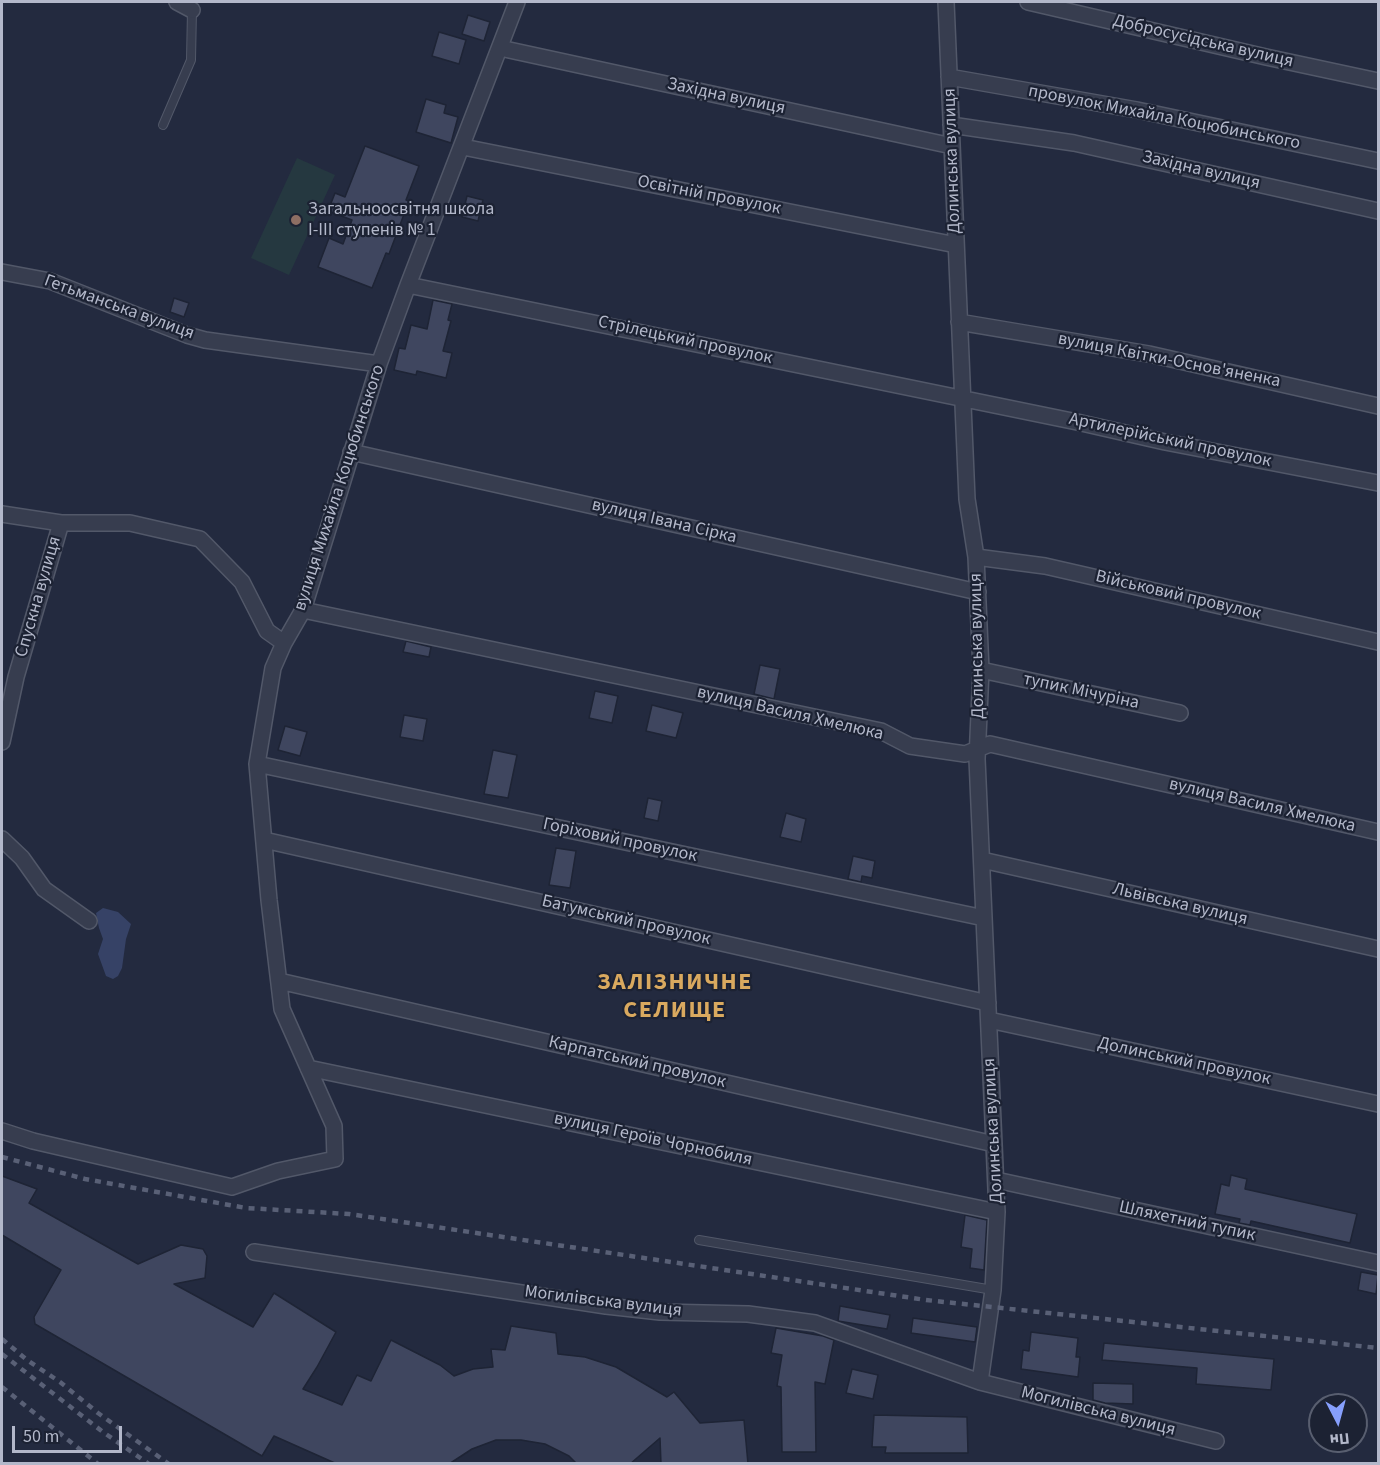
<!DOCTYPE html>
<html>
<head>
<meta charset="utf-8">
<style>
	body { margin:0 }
	#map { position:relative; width:1380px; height:1465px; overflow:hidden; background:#232a3f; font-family:"Source Sans 3",sans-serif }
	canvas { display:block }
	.frame { position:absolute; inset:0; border:3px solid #b3b8ca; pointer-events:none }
	.north { position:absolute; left:1308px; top:1393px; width:60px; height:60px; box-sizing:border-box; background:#1c2233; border:2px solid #585e6f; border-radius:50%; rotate:174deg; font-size:16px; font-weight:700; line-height:24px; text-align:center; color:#b3b8ca }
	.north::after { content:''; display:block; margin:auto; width:21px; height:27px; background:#869ffc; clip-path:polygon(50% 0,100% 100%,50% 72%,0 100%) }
	.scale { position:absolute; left:12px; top:1426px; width:110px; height:27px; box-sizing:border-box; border:3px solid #b3b8ca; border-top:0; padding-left:8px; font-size:18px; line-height:21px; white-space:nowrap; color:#b3b8ca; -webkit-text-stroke:4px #1c2233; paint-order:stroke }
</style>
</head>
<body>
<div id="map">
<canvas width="1380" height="1465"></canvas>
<div class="frame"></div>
<div class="north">Пн</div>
<div class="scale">50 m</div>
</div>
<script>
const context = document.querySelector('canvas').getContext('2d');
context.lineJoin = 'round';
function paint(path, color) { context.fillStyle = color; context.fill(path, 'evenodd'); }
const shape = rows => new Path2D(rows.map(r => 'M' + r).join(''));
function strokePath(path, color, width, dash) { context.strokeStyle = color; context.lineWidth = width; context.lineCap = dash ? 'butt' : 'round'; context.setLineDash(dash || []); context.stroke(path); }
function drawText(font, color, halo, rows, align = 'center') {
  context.font = font + ' "Source Sans 3",sans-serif'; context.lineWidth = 4.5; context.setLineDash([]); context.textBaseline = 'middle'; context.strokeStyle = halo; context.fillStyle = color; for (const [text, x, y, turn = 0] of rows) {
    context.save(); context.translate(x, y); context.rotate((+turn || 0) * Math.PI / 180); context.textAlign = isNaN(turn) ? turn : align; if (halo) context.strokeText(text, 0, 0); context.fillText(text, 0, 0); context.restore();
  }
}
paint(shape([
	[297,158,335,175,289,275,251,258]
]), '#253840');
paint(shape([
	[103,908,118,912,131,924,126,939,122,968,118,976,113,979,106,976,98,954,103,939,99,928,96,913]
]), '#364266');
const building = shape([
	[468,15,490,22,484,41,462,34,468,15],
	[439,32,466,40,459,64,432,56,439,32],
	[426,99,446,105,444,113,458,117,451,143,416,132,426,99],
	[365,146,419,166,406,200,409,201,389,254,386,253,372,288,318,267,329,238,343,244,352,220,328,211,335,193,345,197,365,146],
	[467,196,483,200,478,221,462,217,467,196],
	[174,298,189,303,184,317,170,312,174,298],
	[433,300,452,304,448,320,451,321,443,351,452,353,446,378,417,371,416,375,394,370,399,348,405,349,411,325,427,329,433,300],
	[406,641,431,647,429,657,403,652,406,641],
	[760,665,780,669,774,699,754,694,760,665],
	[595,691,618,696,612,723,589,718,595,691],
	[652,705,683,713,676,738,646,731,652,705],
	[404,715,427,719,423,741,400,737,404,715],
	[285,726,307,732,300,756,278,750,285,726],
	[493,750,517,755,508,798,484,794,493,750],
	[648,798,662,801,658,821,644,818,648,798],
	[786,813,806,819,801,842,780,837,786,813],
	[556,848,576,851,570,888,549,885,556,848],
	[853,856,875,861,872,878,862,876,861,882,848,879,853,856],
	[1231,1175,1247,1179,1245,1189,1357,1214,1350,1243,1251,1221,1250,1225,1239,1223,1240,1219,1215,1214,1221,1184,1229,1186,1231,1175],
	[2,1176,37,1189,29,1203,138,1264,181,1245,203,1249,207,1256,205,1278,174,1284,253,1327,274,1293,336,1332,317,1367,303,1389,342,1405,357,1375,371,1381,391,1340,440,1365,454,1376,473,1369,493,1367,491,1349,505,1350,511,1326,556,1333,558,1354,585,1357,616,1367,667,1397,674,1392,700,1423,744,1420,748,1464,661,1464,660,1438,630,1464,577,1464,569,1456,545,1444,521,1440,496,1440,472,1449,449,1464,337,1464,274,1436,262,1456,35,1324,34,1317,61,1270,2,1235,2,1176],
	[965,1215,987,1220,984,1270,970,1268,972,1249,961,1247,965,1215],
	[1361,1272,1378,1275,1376,1294,1358,1290,1361,1272],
	[840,1306,890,1315,887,1329,838,1321,840,1306],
	[913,1318,977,1327,975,1342,911,1333,913,1318],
	[776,1328,823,1336,834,1340,825,1384,815,1382,816,1452,782,1452,781,1387,777,1386,782,1355,771,1353,776,1328],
	[1031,1332,1078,1338,1076,1357,1080,1357,1078,1377,1021,1369,1023,1350,1029,1351,1031,1332],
	[1104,1343,1274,1359,1271,1390,1196,1384,1197,1368,1102,1360,1104,1343],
	[852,1369,878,1375,873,1399,846,1393,852,1369],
	[1093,1383,1133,1384,1133,1404,1105,1403,1093,1400,1093,1383],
	[874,1415,967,1417,968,1453,885,1453,886,1447,872,1447,874,1415]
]);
paint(building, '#3f465f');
strokePath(building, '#1e2435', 1.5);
const service = shape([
	[163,125,191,60,192,10],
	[699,1240,993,1290]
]);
const minor = shape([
	[177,2,192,10],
	[946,2,967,499,976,557,981,670,977,759,997,1212,993,1290,980,1382],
	[1028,2,1266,57,1378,81],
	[500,48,952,146],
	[949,77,1137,110,1378,161],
	[951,125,1074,143,1378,211],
	[463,147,956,245],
	[2,272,50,281,187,335,205,340,379,364],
	[408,285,1077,422,1165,442,1378,483],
	[959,322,1149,354,1378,406],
	[351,452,978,592],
	[2,514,61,523,130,523,200,539,242,582,267,631,284,643],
	[976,557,1045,566,1378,642],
	[303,610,881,731,910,746,965,754,990,744,1378,832],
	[981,670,1180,713],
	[2,742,16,677,61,523],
	[257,764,984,918],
	[2,839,22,858,44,889,89,921],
	[264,840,988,1003],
	[982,860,1378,949],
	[279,981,994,1144],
	[989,1020,1378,1104],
	[308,1068,997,1212],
	[2,1131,33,1141,232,1187,278,1171,335,1159,334,1126,282,1009,269,900,257,764,273,668,284,643,303,610,379,364,408,285,517,2],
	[996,1180,1378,1263],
	[254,1252,606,1306,660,1312,748,1314,815,1323,980,1382,1216,1441]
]);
strokePath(service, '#525869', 10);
strokePath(minor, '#525869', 18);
strokePath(service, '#373d4f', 8);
strokePath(minor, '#373d4f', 15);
strokePath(shape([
	[2,1157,85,1179,246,1208,349,1214,926,1300,1378,1348],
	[2,1339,27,1360,60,1382,98,1413,169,1464],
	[2,1354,103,1432,149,1464],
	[2,1387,98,1464]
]), '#596076', 4.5, [6, 6]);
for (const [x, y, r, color] of [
	[296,220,6,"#8d6e63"]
]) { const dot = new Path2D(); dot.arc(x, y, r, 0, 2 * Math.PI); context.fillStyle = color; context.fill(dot); strokePath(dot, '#1c2233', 2); }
drawText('18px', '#b3b8ca', '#1c2233', [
	["Добросусідська вулиця",1203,42,13],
	["Західна вулиця",726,97,12],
	["провулок Михайла Коцюбинського",1164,118,11],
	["Долинська вулиця",953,161,-92],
	["Західна вулиця",1201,171,13],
	["Освітній провулок",709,196,11],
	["Гетьманська вулиця",119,308,20],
	["Стрілецький провулок",685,341,12],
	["вулиця Квітки-Основ'яненка",1169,361,11],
	["Артилерійський провулок",1170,441,12],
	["вулиця Михайла Коцюбинського",340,488,-72],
	["вулиця Івана Сірка",664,522,13],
	["Військовий провулок",1178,596,13],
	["Спускна вулиця",39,597,-74],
	["Долинська вулиця",978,646,-91],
	["тупик Мічуріна",1081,692,12],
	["вулиця Василя Хмелюка",790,714,13],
	["вулиця Василя Хмелюка",1262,806,13],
	["Горіховий провулок",620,841,12],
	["Львівська вулиця",1180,905,13],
	["Батумський провулок",626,921,13],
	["Долинський провулок",1184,1062,12],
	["Карпатський провулок",637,1063,13],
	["Долинська вулиця",994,1131,-93],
	["вулиця Героїв Чорнобиля",653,1140,12],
	["Шляхетний тупик",1187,1222,12],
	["Могилівська вулиця",603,1302,7],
	["Могилівська вулиця",1098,1412,14]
]);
drawText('18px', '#b3b8ca', '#1c2233', [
	["Загальноосвітня школа",308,210],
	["І-ІІІ ступенів № 1",308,231]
], 'left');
context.letterSpacing = '1.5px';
drawText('bold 24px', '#d9a95f', '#1c2233', [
	["ЗАЛІЗНИЧНЕ",675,984],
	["СЕЛИЩЕ",675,1012]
]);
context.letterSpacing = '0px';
</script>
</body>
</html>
